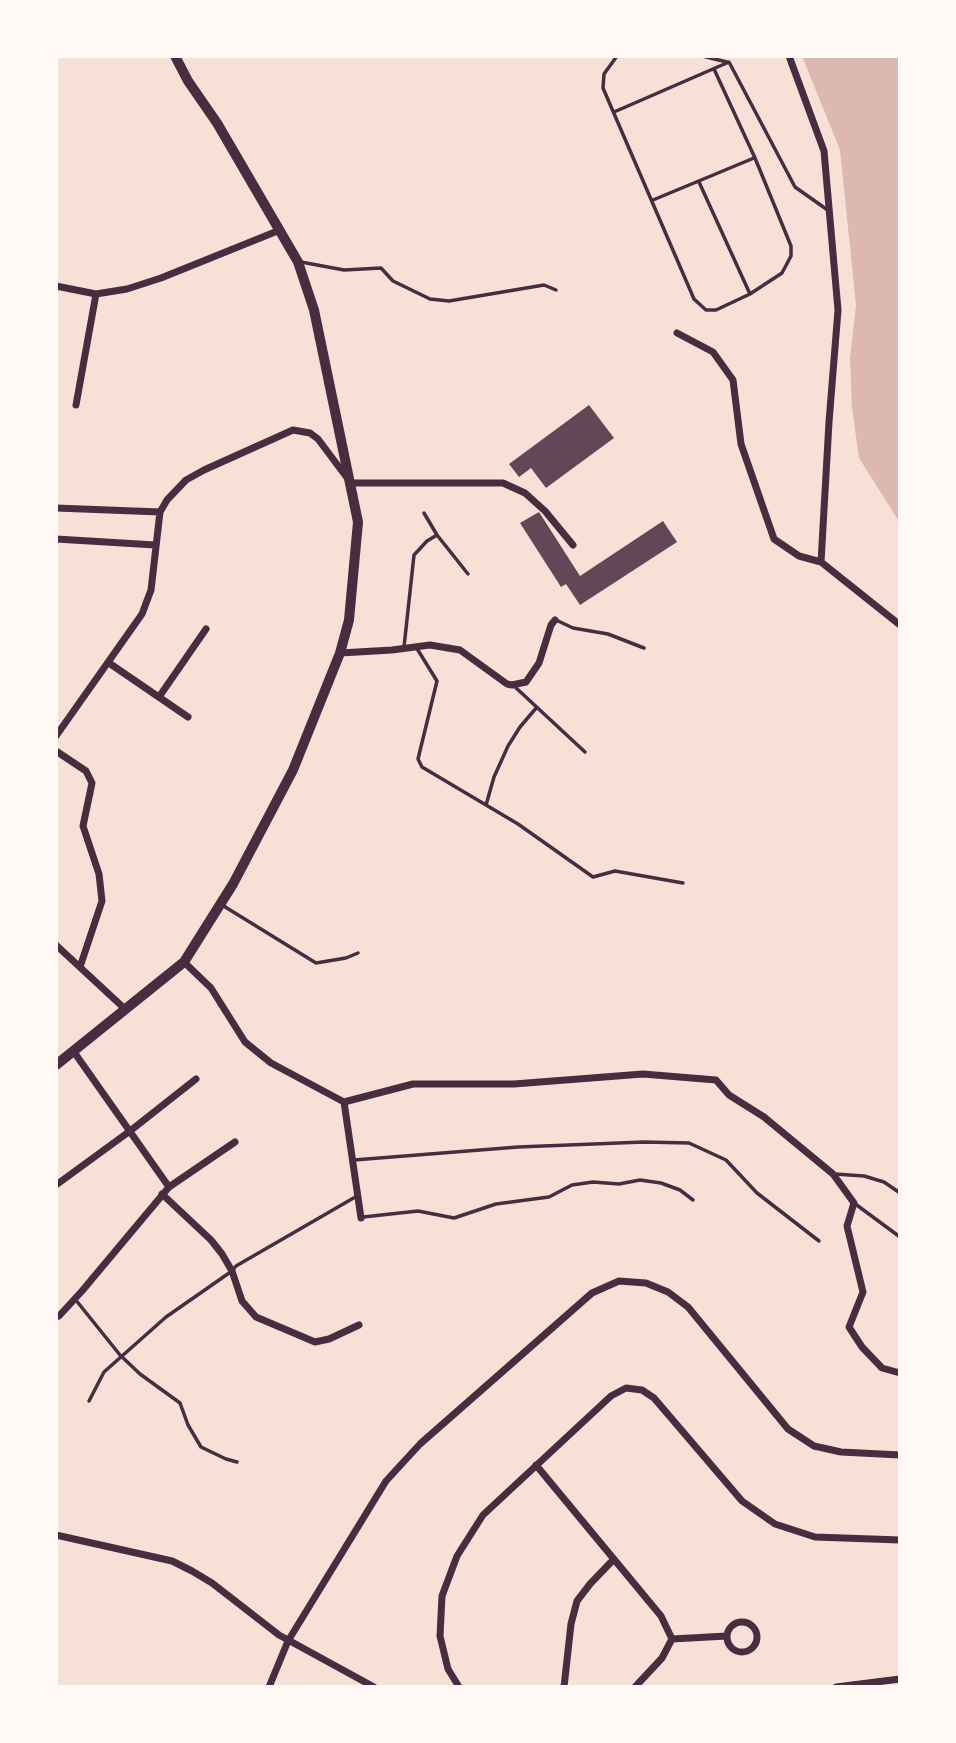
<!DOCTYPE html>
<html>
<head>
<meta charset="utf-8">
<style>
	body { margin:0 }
	#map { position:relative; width:956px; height:1743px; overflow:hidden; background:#f7e1d7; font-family:Inter,sans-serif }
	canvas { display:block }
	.frame { position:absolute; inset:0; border:58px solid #fffaf5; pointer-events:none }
</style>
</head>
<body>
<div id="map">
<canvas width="956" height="1743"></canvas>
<div class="frame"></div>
</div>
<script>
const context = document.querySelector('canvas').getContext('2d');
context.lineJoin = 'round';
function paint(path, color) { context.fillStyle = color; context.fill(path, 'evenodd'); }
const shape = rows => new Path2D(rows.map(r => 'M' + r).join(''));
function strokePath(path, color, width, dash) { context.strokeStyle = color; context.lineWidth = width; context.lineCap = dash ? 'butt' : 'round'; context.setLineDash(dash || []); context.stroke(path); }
paint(shape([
	[802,56,900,56,900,523,859,458,852,408,850,359,856,305,840,150]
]), '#dcb8b0');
paint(shape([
	[589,405,614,438,546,488,531,468,519,477,509,464],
	[539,512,580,576,663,521,677,542,580,605,566,584,561,587,520,523]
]), '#644757');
strokePath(shape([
	[617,56,604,74,603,88,694,299,706,310,716,310,750,294,782,273,791,256,791,246,755,158,714,69],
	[702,56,727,62],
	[614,112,729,62,795,187,829,211],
	[699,182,750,294],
	[653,200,754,158],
	[301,262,344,270,381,268,393,281,430,299,449,301,544,285,556,290],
	[424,513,437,535,468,574],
	[556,620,573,628,608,634,644,648],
	[404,647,414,555,427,541,437,535],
	[416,647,437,681,418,759,422,767,518,824,593,877,615,871,683,883],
	[514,686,585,752],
	[486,805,494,777,508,746,520,727,537,707],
	[222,905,316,963,346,958,358,953],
	[354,1160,518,1147,644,1142,689,1143,726,1160,757,1193,819,1241],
	[835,1174,864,1176,884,1182,900,1193],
	[854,1203,900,1237],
	[363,1217,418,1211,454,1218,496,1204,549,1197,572,1185,593,1182,619,1184,640,1180,661,1183,680,1190,693,1200],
	[75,1299,120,1355,140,1374,180,1403,188,1425,201,1447,226,1459,237,1462],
	[89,1401,104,1372,166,1317,232,1271,236,1266,357,1196]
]), '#4a2c40', 3.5);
strokePath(shape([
	[789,56,824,151,838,310,829,422,821,562],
	[56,286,96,294,127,289,161,278,280,230],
	[677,333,713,352,733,380,741,444,774,539,799,556,821,562,900,625],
	[76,405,96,294],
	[56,508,160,512],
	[56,539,155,545],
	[340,653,392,650,430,645,460,650,507,684,512,685,526,682,539,663,551,625,555,620],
	[109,663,188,717],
	[159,697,206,629],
	[56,736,142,614,151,590,160,512,167,500,186,480,204,470,293,430,310,433,318,439,351,483,503,483,525,493,545,511,573,545],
	[56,751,86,771,92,783,83,826,99,874,102,901,80,967],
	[56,945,125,1009],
	[184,962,211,988,245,1042,271,1063,344,1102,413,1084,514,1084,643,1074,716,1080,729,1095,764,1117,833,1174,854,1203,847,1226,863,1292,849,1327,862,1347,882,1368,900,1373],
	[74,1052,169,1187],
	[344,1102,361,1218],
	[56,1185,130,1131,196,1079],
	[162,1194,211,1240,222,1254,232,1271,242,1301,256,1317,315,1342,329,1339,359,1325],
	[56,1317,59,1316,82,1291,169,1187,235,1142],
	[536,1465,661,1616,672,1639,662,1658,635,1687],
	[56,1535,172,1561,192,1571,212,1583,279,1635,374,1687],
	'727 1637a15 15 0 1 1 30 0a15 15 0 1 1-30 0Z',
	[672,1639,727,1636],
	[269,1687,288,1641,386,1481,420,1444,592,1293,619,1281,646,1283,668,1292,688,1307,788,1429,814,1446,841,1452,900,1455],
	[459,1687,448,1669,440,1636,442,1596,457,1556,483,1515,611,1396,626,1388,642,1390,654,1398,742,1501,775,1524,815,1537,900,1540],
	[564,1687,571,1624,577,1601,590,1584,614,1559],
	[836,1687,900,1679]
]), '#4a2c40', 7);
strokePath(shape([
	[56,1065,184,962,233,884,293,770,340,653,349,620,358,522,314,310,298,262,217,123,188,81,175,56]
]), '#4a2c40', 10);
</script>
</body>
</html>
